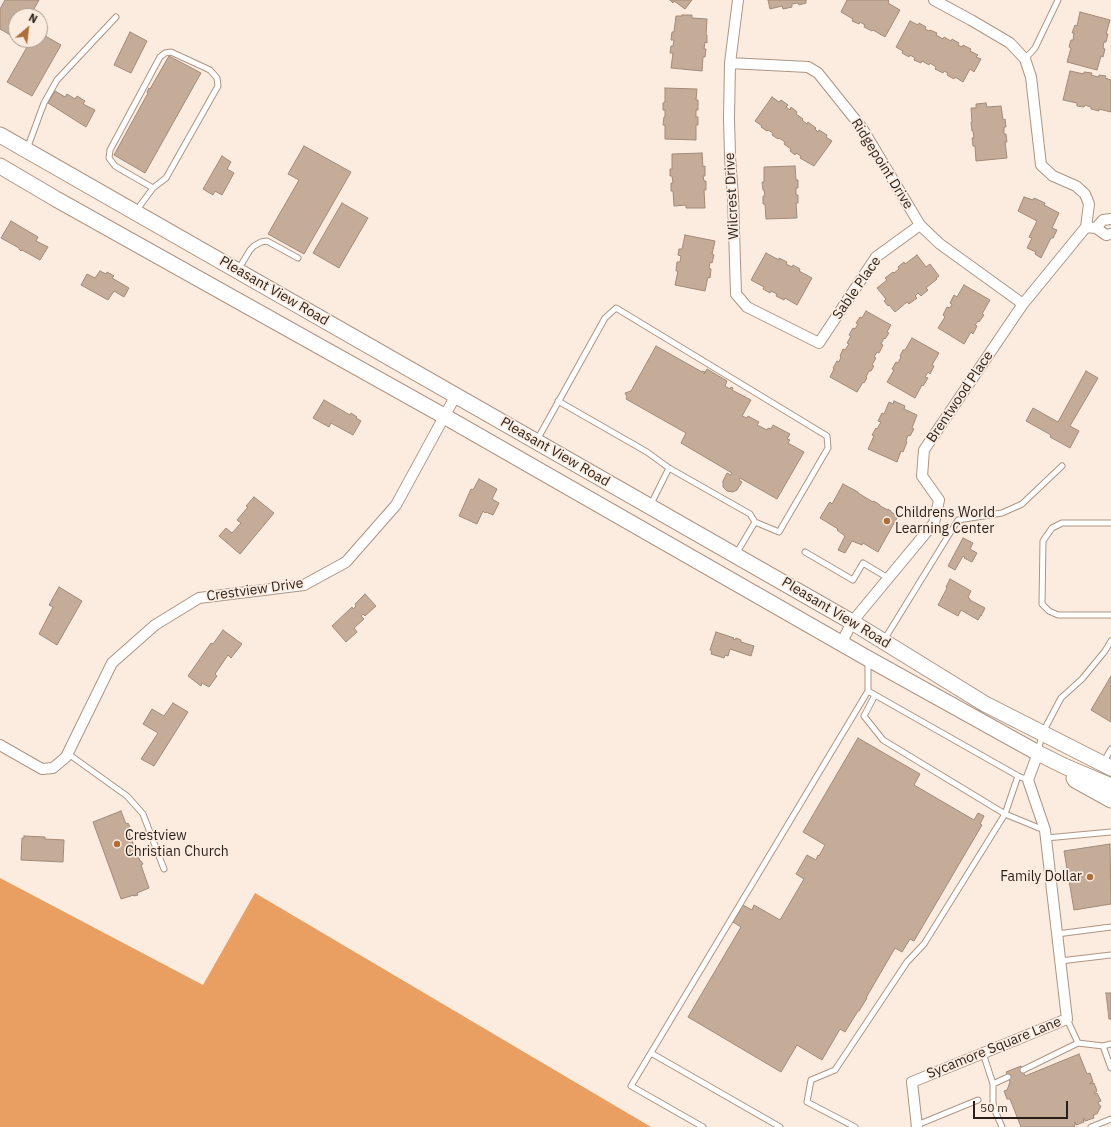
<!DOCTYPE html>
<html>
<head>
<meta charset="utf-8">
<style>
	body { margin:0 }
	#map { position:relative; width:1111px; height:1127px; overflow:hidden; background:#fcece0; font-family:"IBM Plex Sans",sans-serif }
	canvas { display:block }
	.north { position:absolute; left:8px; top:8px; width:40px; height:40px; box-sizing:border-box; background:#fcece0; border:1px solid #a89a90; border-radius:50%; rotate:28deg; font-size:11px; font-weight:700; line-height:16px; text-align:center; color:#291f18 }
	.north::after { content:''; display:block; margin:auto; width:14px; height:18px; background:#ae6f36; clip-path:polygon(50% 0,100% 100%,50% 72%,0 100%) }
	.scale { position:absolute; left:973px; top:1101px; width:95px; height:18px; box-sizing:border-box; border:2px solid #291f18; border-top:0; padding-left:5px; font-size:12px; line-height:14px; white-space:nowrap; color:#291f18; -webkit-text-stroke:3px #fcece0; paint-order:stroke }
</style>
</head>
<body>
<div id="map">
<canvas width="1111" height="1127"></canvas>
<div class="north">N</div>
<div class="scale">50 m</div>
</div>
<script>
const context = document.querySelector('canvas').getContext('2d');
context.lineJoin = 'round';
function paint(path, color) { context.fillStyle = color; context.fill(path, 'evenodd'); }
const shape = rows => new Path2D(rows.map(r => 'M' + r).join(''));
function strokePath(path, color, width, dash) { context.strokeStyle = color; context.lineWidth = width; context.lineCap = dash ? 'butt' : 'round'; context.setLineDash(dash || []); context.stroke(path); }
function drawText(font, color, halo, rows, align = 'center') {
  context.font = font + ' "IBM Plex Sans",sans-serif'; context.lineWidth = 3.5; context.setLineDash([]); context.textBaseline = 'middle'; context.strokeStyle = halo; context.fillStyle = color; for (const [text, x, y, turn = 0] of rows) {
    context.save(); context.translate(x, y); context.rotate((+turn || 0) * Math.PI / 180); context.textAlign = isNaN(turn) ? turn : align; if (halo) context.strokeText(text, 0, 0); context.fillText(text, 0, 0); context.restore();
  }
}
paint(shape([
	[0,878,203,985,255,893,651,1127,0,1127]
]), '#e89f61');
const building = shape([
	[5,0,39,0,30,16,16,16,16,38,0,29,0,9,5,0],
	[670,0,692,0,685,9,674,1,673,3,670,0],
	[768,0,806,0,806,3,799,5,798,3,792,4,792,7,783,9,782,6,770,9,768,0],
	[847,0,888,0,889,1,888,3,900,10,885,37,873,30,872,31,864,27,865,25,860,22,859,24,852,21,853,19,841,12,847,0],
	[1080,12,1110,20,1106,34,1108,34,1106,42,1104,42,1103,48,1105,49,1103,57,1101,56,1097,70,1067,62,1071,48,1069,47,1071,40,1073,40,1074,33,1072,33,1075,25,1077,26,1080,12],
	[682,15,692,15,692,18,707,19,706,35,707,35,707,43,705,42,704,49,706,49,705,57,703,57,702,71,671,68,673,53,670,53,671,46,673,46,674,40,671,40,672,32,674,32,676,16,682,16,682,15],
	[910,21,918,25,919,23,926,27,925,29,929,31,930,30,937,33,936,35,943,39,944,37,951,41,952,39,959,43,958,45,962,47,963,45,971,49,970,51,978,55,976,57,981,59,974,72,970,69,963,82,955,77,954,79,947,75,948,73,944,71,943,73,935,69,936,67,930,63,929,65,922,61,921,63,914,60,915,58,910,55,909,57,902,53,903,51,896,47,910,21],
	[130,32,147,41,131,73,114,65,130,32],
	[40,33,61,45,32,96,7,82,31,40,40,40,40,33],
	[169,56,201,73,145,173,114,155,148,93,147,92,149,88,150,89,169,56],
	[1070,71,1084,74,1084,72,1092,73,1091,75,1098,77,1099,75,1106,76,1105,78,1111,80,1111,112,1099,109,1099,111,1091,109,1091,107,1085,105,1084,107,1077,106,1077,103,1063,100,1070,71],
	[665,88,697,89,696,100,698,100,698,110,696,110,696,117,698,117,698,125,696,125,696,140,665,139,665,125,663,125,664,117,665,117,665,110,663,110,663,103,665,102,665,88],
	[55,91,65,97,67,94,75,99,77,96,85,101,83,104,95,110,86,127,48,103,55,91],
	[772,97,779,102,781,100,788,105,786,107,790,110,791,107,797,112,796,114,803,119,802,120,807,124,808,122,816,128,815,129,818,132,819,130,827,135,826,137,832,141,814,166,800,158,801,156,796,153,795,155,790,151,791,149,784,144,785,142,779,138,778,139,772,135,773,133,768,130,767,131,761,127,762,126,755,121,772,97],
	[986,103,987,107,1001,106,1003,120,1005,119,1006,127,1004,127,1004,134,1006,134,1007,142,1005,142,1007,158,976,161,975,146,973,146,972,138,974,138,973,131,972,131,971,122,972,122,971,108,976,108,976,104,986,103],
	[304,146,351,172,304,254,268,234,299,180,288,174,304,146],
	[702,153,703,167,705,166,705,176,703,176,704,181,706,181,706,190,704,190,705,208,686,208,686,205,674,206,673,191,671,191,671,183,673,183,672,176,670,176,670,169,672,169,672,154,702,153],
	[222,156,231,162,227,169,234,173,222,195,215,191,213,195,203,189,222,156],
	[795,166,796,180,798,180,798,188,796,188,796,195,798,195,798,203,796,203,797,218,766,219,765,204,763,204,763,196,765,196,764,190,763,190,762,182,764,182,764,167,795,166],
	[1024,197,1033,200,1034,198,1045,203,1044,205,1059,213,1052,228,1057,230,1053,238,1051,238,1041,258,1035,254,1036,252,1027,248,1032,238,1029,237,1037,221,1018,211,1024,197],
	[342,203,368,218,339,268,313,253,342,203],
	[11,221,38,237,36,241,48,247,40,260,22,250,21,251,19,249,19,248,1,238,11,221],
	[685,235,715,241,712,254,714,255,712,263,710,262,709,268,711,269,710,278,708,277,705,291,675,285,678,271,676,271,677,262,680,262,681,256,678,255,679,249,682,249,685,235],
	[766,253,779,260,779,258,787,262,786,264,792,267,793,265,800,269,799,271,812,278,797,305,785,298,784,300,776,296,777,294,771,291,770,293,763,289,764,287,751,280,766,253],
	[917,255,926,267,930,264,939,276,936,278,937,279,926,288,928,290,921,296,918,293,915,296,917,298,909,304,907,302,895,312,889,305,888,306,884,301,886,299,877,288,887,280,885,278,893,272,894,273,899,269,898,267,904,262,905,264,917,255],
	[100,271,106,274,107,272,114,276,112,278,129,288,124,297,114,291,108,300,81,285,87,274,95,278,100,271],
	[964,285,990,300,982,314,984,315,979,322,978,321,975,325,977,326,973,334,971,332,964,344,938,328,945,317,943,315,947,307,950,308,952,304,950,303,954,295,957,297,964,285],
	[866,311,891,325,887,332,889,333,885,339,884,338,881,344,883,345,879,353,877,352,874,357,876,358,872,365,874,366,871,371,869,371,866,377,867,378,864,383,863,382,857,392,830,377,834,369,833,368,837,361,839,362,841,357,840,356,843,349,845,350,849,344,847,343,851,336,849,335,853,328,855,329,858,324,856,323,860,317,862,318,866,311],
	[912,338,939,353,932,365,934,366,930,374,928,372,925,377,928,378,923,386,922,385,915,398,887,382,894,370,892,369,896,362,898,363,901,357,900,356,903,350,905,350,912,338],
	[656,346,702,372,702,371,705,372,704,374,707,369,727,381,725,386,730,389,731,387,733,388,732,390,751,400,742,416,747,418,748,416,759,422,757,425,767,430,768,428,771,429,773,425,790,434,787,439,790,440,788,443,804,452,777,499,740,478,739,480,742,482,737,490,733,492,727,491,723,487,723,481,727,473,731,475,732,473,681,443,686,433,626,399,627,397,625,393,631,391,656,346],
	[1086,371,1098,378,1070,426,1079,431,1070,448,1050,437,1051,435,1026,421,1033,408,1058,422,1086,371],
	[324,400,350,415,351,413,357,417,356,418,361,421,353,435,331,423,329,427,313,418,324,400],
	[894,401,905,406,904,409,917,415,912,428,914,429,910,436,908,435,906,441,907,442,903,452,901,451,897,462,868,449,874,436,872,435,876,428,877,429,881,422,878,421,882,413,884,414,889,402,893,404,894,401],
	[479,479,497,489,492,499,499,503,493,515,486,512,485,513,483,511,477,524,459,516,471,489,473,490,479,479],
	[843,484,858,492,858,493,873,502,874,501,880,505,880,506,888,510,888,509,891,511,891,512,898,516,878,552,863,543,862,545,852,541,845,553,838,550,845,536,837,530,838,529,820,518,829,503,830,502,832,504,843,484],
	[254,497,274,513,240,554,219,536,226,528,232,533,241,523,237,520,248,507,246,506,254,497],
	[963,538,973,543,970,549,977,553,972,562,964,558,965,557,963,556,955,570,948,566,963,538],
	[950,579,971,591,968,597,970,599,970,600,985,608,981,616,981,615,978,620,961,610,958,616,938,605,947,588,946,587,950,579],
	[59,587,82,601,57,645,39,634,53,607,49,605,59,587],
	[365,594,376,606,365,616,363,614,361,616,364,619,354,628,357,632,346,642,332,626,352,607,353,609,356,606,355,604,365,594],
	[223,630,242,644,231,658,228,655,215,674,217,676,209,687,202,683,201,686,188,676,211,643,213,644,223,630],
	[716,632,734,638,733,639,735,640,736,638,741,640,741,642,754,646,751,656,730,649,728,656,725,655,724,658,711,654,712,651,710,650,716,632],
	[1111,676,1111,722,1091,710,1111,676],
	[173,703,188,712,154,766,141,759,158,733,143,724,152,709,164,716,173,703],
	[858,738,920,774,914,785,974,820,978,813,984,816,980,824,982,825,914,941,910,939,902,952,895,948,866,998,867,998,859,1011,858,1011,845,1032,840,1029,822,1060,797,1045,781,1072,688,1017,741,927,733,922,743,905,752,910,754,905,780,920,804,879,796,874,807,855,816,860,818,855,819,856,825,845,803,832,858,738],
	[121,811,126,824,128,823,130,827,127,828,140,861,141,861,143,864,141,865,149,888,137,893,138,895,134,896,134,895,121,899,93,822,121,811],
	[24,836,45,837,45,839,64,840,63,862,21,860,22,838,24,838,24,836],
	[1110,844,1111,904,1074,910,1064,851,1110,844],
	[1106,993,1111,993,1111,1019,1109,1019,1106,993],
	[1079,1054,1087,1074,1090,1073,1093,1082,1090,1083,1090,1084,1094,1083,1097,1091,1094,1093,1095,1094,1097,1093,1101,1101,1098,1102,1099,1104,1099,1105,1101,1106,1097,1114,1095,1114,1095,1115,1093,1115,1094,1118,1085,1121,1084,1118,1083,1119,1084,1122,1076,1125,1075,1122,1074,1123,1075,1126,1072,1127,1021,1127,1010,1099,1007,1099,1004,1091,1007,1090,1010,1082,1006,1072,1021,1066,1025,1076,1079,1054]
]);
paint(building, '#c5ac99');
strokePath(building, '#a28a78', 1);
const service = shape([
	[1025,59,1035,48,1058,0],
	[27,149,44,103,57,80,116,17],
	[136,211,153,188,166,178,218,86,217,78,210,70,171,52,165,53,160,57,110,150,109,158,115,166,153,188],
	[238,270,250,250,254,246,261,242,267,241,298,258],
	[558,401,647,452,669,468],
	[537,440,605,318,616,308,827,436,828,448,779,532,755,522,736,554],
	[650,506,669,468,750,514,755,522],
	[1111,523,1062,523,1052,528,1043,541,1042,604,1049,611,1058,615,1111,615],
	[805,552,853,580,863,563,888,578],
	[884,640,958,520,1002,513,1022,504,1062,466],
	[868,660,868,691],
	[1038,752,1042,734,1061,698,1082,679,1105,651,1111,641],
	[67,753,127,796,143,814,164,869],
	[1103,763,1111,749],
	[1018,776,1005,814,1044,830],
	[1046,838,1111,832],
	[1057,934,1111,927],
	[1060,961,1111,955],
	[1067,1019,1078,1043],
	[1103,1046,1111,1068],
	[651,1053,780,1127],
	[983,1053,993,1084,993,1103,996,1113,1002,1127],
	[1023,1070,1078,1043,1103,1046,1111,1044],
	[993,1084,1008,1077],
	[917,1125,978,1100],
	[703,1127,631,1086,868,691,1018,776,1028,780],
	[855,1127,807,1102,811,1080,835,1070,907,962,924,944,1005,814,883,740,864,716,875,695],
	[1091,1127,1111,1119]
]);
const minor = shape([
	[738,0,730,63,729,118,730,157,733,197,736,294,747,307,819,343,876,257,920,225],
	[934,0,971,20,1010,43,1025,59,1031,77,1041,165,1053,176,1076,186,1085,194,1089,204,1086,227],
	[730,63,808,67,818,73,862,128,920,225,940,244,1023,304],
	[1096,228,1103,220,1111,219],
	[841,644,852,622,934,523,939,500,922,476,924,450,1023,304,1086,227,1096,228,1106,235,1111,234],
	[0,745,42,769,53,768,66,757,112,663,155,625,199,598,304,585,346,562,396,505,456,395],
	[917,1127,912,1082,1067,1019,1045,830,1028,780,1038,753]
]);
const secondary = shape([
	[0,135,852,622,985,704,1111,768],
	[0,166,56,199,444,416,867,658,1038,753,1064,766,1111,786],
	[1074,778,1075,780,1111,800]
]);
strokePath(service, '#ad9583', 7);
strokePath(minor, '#ad9583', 12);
strokePath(secondary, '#ad9583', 17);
strokePath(service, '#fff', 5);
strokePath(minor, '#fff', 10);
strokePath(secondary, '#fff', 15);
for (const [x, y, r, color] of [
	[887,521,4,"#ae6f36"],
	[117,844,4,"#ae6f36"],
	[1090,877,4,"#ae6f36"]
]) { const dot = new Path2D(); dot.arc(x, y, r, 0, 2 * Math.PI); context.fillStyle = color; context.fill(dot); strokePath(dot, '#fcece0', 1.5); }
drawText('14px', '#291f18', '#fcece0', [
	["Ridgepoint Drive",882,164,58],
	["Wilcrest Drive",732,196,-93],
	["Sable Place",857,288,-55],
	["Pleasant View Road",274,291,30],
	["Brentwood Place",960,397,-56],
	["Pleasant View Road",555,452,30],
	["Crestview Drive",255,590,-8],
	["Pleasant View Road",836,613,31],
	["Sycamore Square Lane",994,1048,-22]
]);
drawText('14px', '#291f18', '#fcece0', [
	["Childrens World",895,513],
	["Learning Center",895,529],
	["Crestview",125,836],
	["Christian Church",125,852],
	["Family Dollar",1082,877,"right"]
], 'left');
</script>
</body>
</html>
